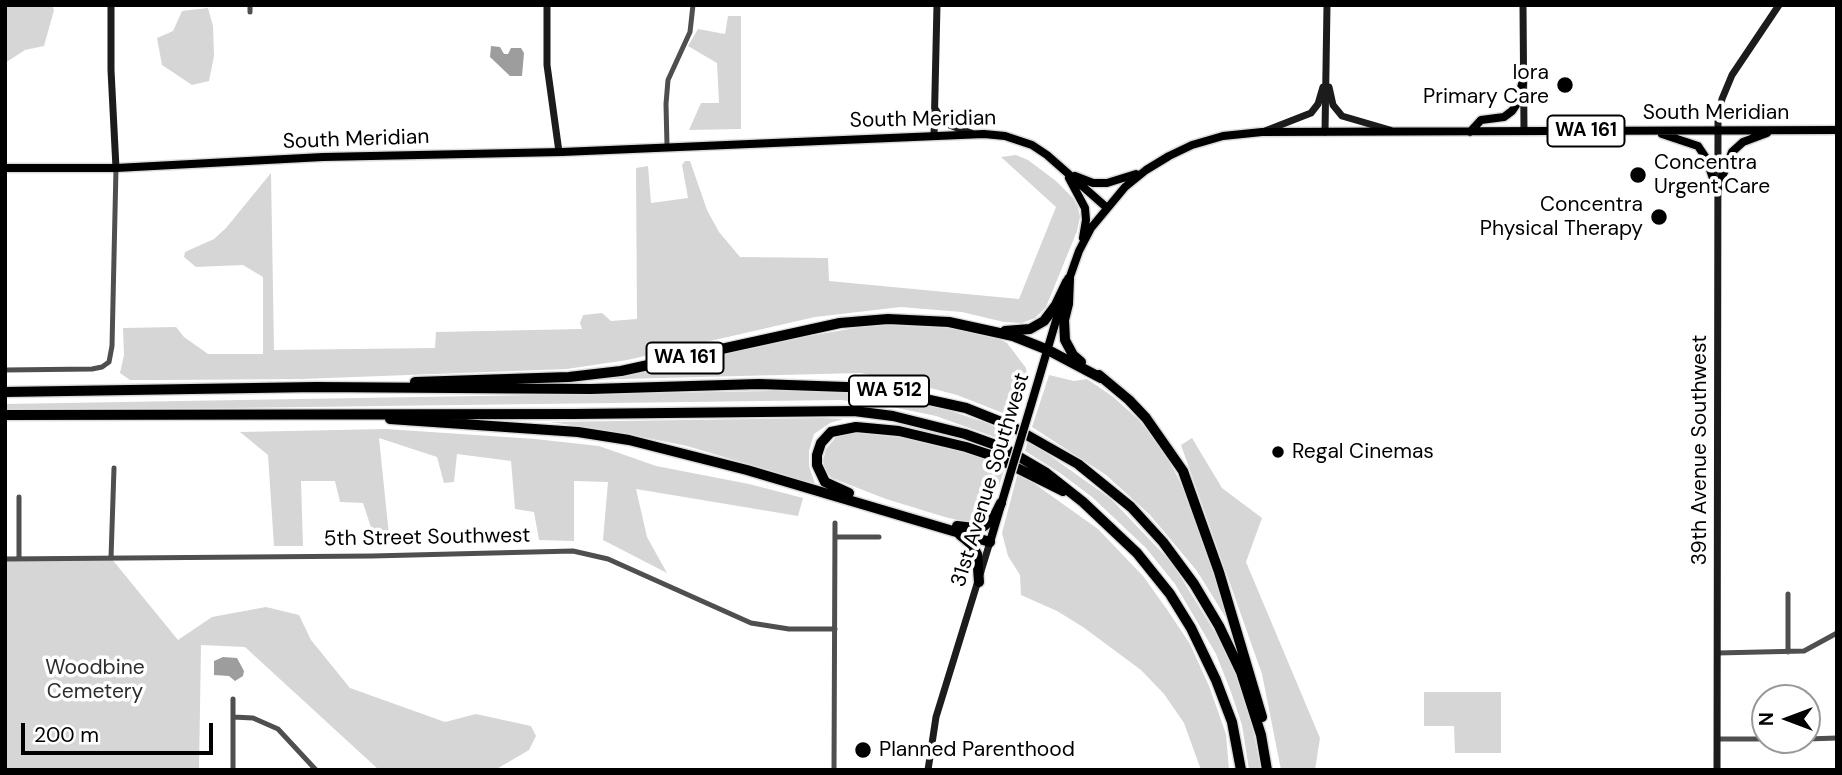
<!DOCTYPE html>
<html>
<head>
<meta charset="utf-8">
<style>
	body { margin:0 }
	#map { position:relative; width:1842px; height:775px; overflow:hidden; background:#fff; font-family:"DM Sans",sans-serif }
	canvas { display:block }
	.frame { position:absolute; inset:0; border:7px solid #000; pointer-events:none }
	.north { position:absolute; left:1751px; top:684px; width:70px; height:70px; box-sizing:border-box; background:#fff; border:2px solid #999; border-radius:50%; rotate:270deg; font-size:19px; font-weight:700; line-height:28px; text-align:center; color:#000 }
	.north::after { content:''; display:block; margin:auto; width:24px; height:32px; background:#000; clip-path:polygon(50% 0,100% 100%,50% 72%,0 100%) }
	.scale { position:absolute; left:21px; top:723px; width:192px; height:32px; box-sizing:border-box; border:4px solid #000; border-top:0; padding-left:9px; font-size:21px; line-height:24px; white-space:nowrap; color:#000; -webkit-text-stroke:5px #fff; paint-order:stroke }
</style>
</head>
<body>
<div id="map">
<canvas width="1842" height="775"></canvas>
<div class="frame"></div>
<div class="north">N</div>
<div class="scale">200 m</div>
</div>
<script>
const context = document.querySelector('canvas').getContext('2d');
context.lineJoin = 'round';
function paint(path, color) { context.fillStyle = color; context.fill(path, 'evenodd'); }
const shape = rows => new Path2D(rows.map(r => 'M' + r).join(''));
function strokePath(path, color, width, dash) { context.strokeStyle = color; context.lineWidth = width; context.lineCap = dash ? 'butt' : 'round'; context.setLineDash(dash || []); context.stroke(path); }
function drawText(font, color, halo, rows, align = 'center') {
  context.font = font + ' "DM Sans",sans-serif'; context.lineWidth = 7; context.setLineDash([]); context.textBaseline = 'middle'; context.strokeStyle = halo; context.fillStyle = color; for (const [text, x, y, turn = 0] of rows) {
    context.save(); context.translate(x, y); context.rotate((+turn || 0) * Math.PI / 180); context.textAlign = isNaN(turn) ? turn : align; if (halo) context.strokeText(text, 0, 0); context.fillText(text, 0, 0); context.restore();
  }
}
paint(shape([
	[5,5,52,5,54,10,44,46,25,50,5,63],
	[208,8,213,26,214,56,209,81,192,85,162,65,157,38,173,31,182,11],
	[728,16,741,16,741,129,689,130,701,103,719,103,717,63,688,46,698,29,725,34],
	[1016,155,1028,160,1056,181,1073,198,1078,207,1080,217,1077,231,1046,307,1035,318,1022,323,1004,322,962,312,901,307,815,317,627,360,567,369,302,379,163,380,130,380,120,373,124,355,123,328,176,327,184,337,208,354,263,354,263,277,243,265,196,267,184,257,185,252,214,239,226,228,271,173,274,350,435,348,436,332,582,329,580,323,583,315,602,313,611,321,637,319,636,168,648,166,651,203,688,198,682,165,685,161,690,161,707,210,719,232,740,257,828,258,829,281,1019,299,1056,207,1001,157],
	[907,322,924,322,994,336,1007,343,1026,368,1028,383,1018,419,957,395,900,380,860,373,581,380,632,372,804,337,866,326],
	[1049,375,1074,381,1087,379,1112,396,1137,418,1165,452,1185,492,1231,626,1197,571,1150,515,1106,475,1032,427],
	[831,390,868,392,936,406,987,423,1014,436,1011,443,936,416,878,404,841,400,5,411,5,404],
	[823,418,843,419,830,423,814,434,809,451,809,466,815,484,687,446,612,431,550,422],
	[386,429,535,439,599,446,656,466,749,484,803,498,798,516,636,489,647,537,667,573,603,540,608,482,574,481,574,541,539,540,534,512,515,509,511,461,457,454,454,482,444,483,437,457,379,438,390,545,377,546,363,503,340,502,335,481,301,481,303,546,274,546,268,455,240,432],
	[878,432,962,451,1005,467,999,486,980,521,973,524,945,517,886,499,832,478,826,472,823,461,826,449,836,437,848,433],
	[1192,438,1222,488,1262,518,1246,562,1320,738,1315,770,1281,770,1262,674,1181,445],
	[1028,440,1111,499,1172,563,1221,642,1237,678,1250,714,1261,770,1249,770,1242,725,1231,692,1216,654,1175,584,1146,548,1092,497,1060,473,1025,451],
	[1018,472,1098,529,1143,576,1168,611,1190,644,1209,686,1226,734,1229,770,1201,770,1184,723,1164,694,1141,670,1083,627,1057,611,1021,595,1020,575,1008,556,1002,533],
	[111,558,178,640,212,617,266,607,299,615,311,640,350,688,445,722,476,714,531,726,536,736,529,750,495,770,379,770,245,647,201,645,199,770,5,770,5,559],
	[1424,692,1501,692,1501,753,1455,753,1454,726,1424,726]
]), '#d6d6d6');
paint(shape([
	[491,46,500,47,504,54,508,54,511,48,521,48,524,53,522,76,510,76,490,57],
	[223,657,237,658,244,671,243,676,235,681,229,676,214,675,214,661]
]), '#9d9d9d');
const primary = shape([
	[1470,132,1481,120,1504,117,1512,111,1516,105,1524,77],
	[1662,134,1698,146,1706,158,1717,190],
	[5,168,116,168,323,157,562,152,984,134,1005,136,1032,145,1047,155,1106,207],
	[1075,176,1093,183,1107,183,1136,174],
	[1069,178,1085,208,1086,220,1083,238],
	[1717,190,1732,152,1743,142,1767,133],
	[1067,285,1079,251,1091,228,1125,187,1146,170,1169,156,1192,145,1223,136,1262,132,1837,130],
	[1031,405,1063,297],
	[990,542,1009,478]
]);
const highway = shape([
	[1069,279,1068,304,1064,320,1065,340,1073,355,1081,362],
	[1005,331,1030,329,1044,321,1056,305,1067,282],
	[1099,375,1129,400,1146,418,1183,471,1219,572,1262,717],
	[415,382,569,377,621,371,840,323,888,319,949,322,1013,336,1048,350,1101,378],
	[5,392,316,387,591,389,759,384,875,388,966,408,1011,426,1078,464,1131,507,1163,542,1194,584,1219,626,1241,672,1261,735,1267,770],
	[5,415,573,414,854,411,893,416,965,434,1004,448,1045,472,1083,502,1137,553,1170,594,1191,628,1216,680,1232,722,1241,770],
	[390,419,578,432,629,440,747,470,990,542],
	[849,493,825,482,817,465,817,455,821,443,831,432,856,427,899,431,966,447,993,456,1063,491],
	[957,526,974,528,984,526,994,517,1001,503],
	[960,535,971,544,977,554,979,582]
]);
strokePath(primary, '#dbdbdb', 11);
strokePath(highway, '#dbdbdb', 13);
strokePath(shape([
	[250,5,250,12],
	[667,146,666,104,668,80,690,32,693,5],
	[5,370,92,369,102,367,109,362,112,346,116,168],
	[19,497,19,559],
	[835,537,879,537],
	[111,558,114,468],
	[5,559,372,556,573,551,608,559,751,623,789,629,835,629],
	[1788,594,1788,652],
	[1717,653,1804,651,1837,633],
	[233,717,253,718,278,729,316,770],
	[1717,739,1765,739],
	[1807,739,1837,738],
	[233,770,233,699],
	[834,770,835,523]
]), '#4f4f4f', 5);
strokePath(shape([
	[111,5,111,70,116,168],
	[547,5,547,65,559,152],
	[1523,5,1524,131],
	[1329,87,1333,105,1342,116,1390,130],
	[936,110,944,123,971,133],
	[1265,131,1311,113,1318,104,1323,87],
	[1325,132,1327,5],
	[934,135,937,5],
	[928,770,936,717,990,542],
	[1717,770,1718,117,1722,99,1732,75,1779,5]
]), '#1c1c1c', 7);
strokePath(primary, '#000', 8);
strokePath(highway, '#000', 10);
const primaryBridge = shape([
	[1009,478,1031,405]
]);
strokePath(primaryBridge, '#dbdbdb', 11, []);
strokePath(primaryBridge, '#000', 8);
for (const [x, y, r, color] of [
	[1565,85,9,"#000"],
	[1638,175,9,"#000"],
	[1659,217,9,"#000"],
	[1278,452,7,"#000"],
	[863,750,9,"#000"]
]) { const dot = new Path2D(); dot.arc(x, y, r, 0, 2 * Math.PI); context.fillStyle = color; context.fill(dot); strokePath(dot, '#fff', 2.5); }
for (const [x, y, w] of [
	[1586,131,77],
	[685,358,77],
	[889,391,80]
]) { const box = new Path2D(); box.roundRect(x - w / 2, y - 15.5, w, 31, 5); context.fillStyle = '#fff'; context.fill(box); strokePath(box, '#000', 2); }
drawText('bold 19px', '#000', null, [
	["WA 161",1586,131],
	["WA 161",685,358],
	["WA 512",889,391]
]);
drawText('21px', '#000', '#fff', [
	["Iora",1549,73,"right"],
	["Primary Care",1549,97,"right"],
	["Concentra",1654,163],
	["Urgent Care",1654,187],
	["Concentra",1643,205,"right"],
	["Physical Therapy",1643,229,"right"],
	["Regal Cinemas",1292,452],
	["Planned Parenthood",879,750]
], 'left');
drawText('21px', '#000', '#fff', [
	["South Meridian",1716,113],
	["South Meridian",923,120,-1],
	["South Meridian",356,140,-2],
	["39th Avenue Southwest",1700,450,-90],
	["31st Avenue Southwest",991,480,-73],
	["5th Street Southwest",427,538,-1]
]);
drawText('21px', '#2d2d2d', '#fff', [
	["Woodbine",95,668],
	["Cemetery",95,692]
]);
</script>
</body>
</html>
